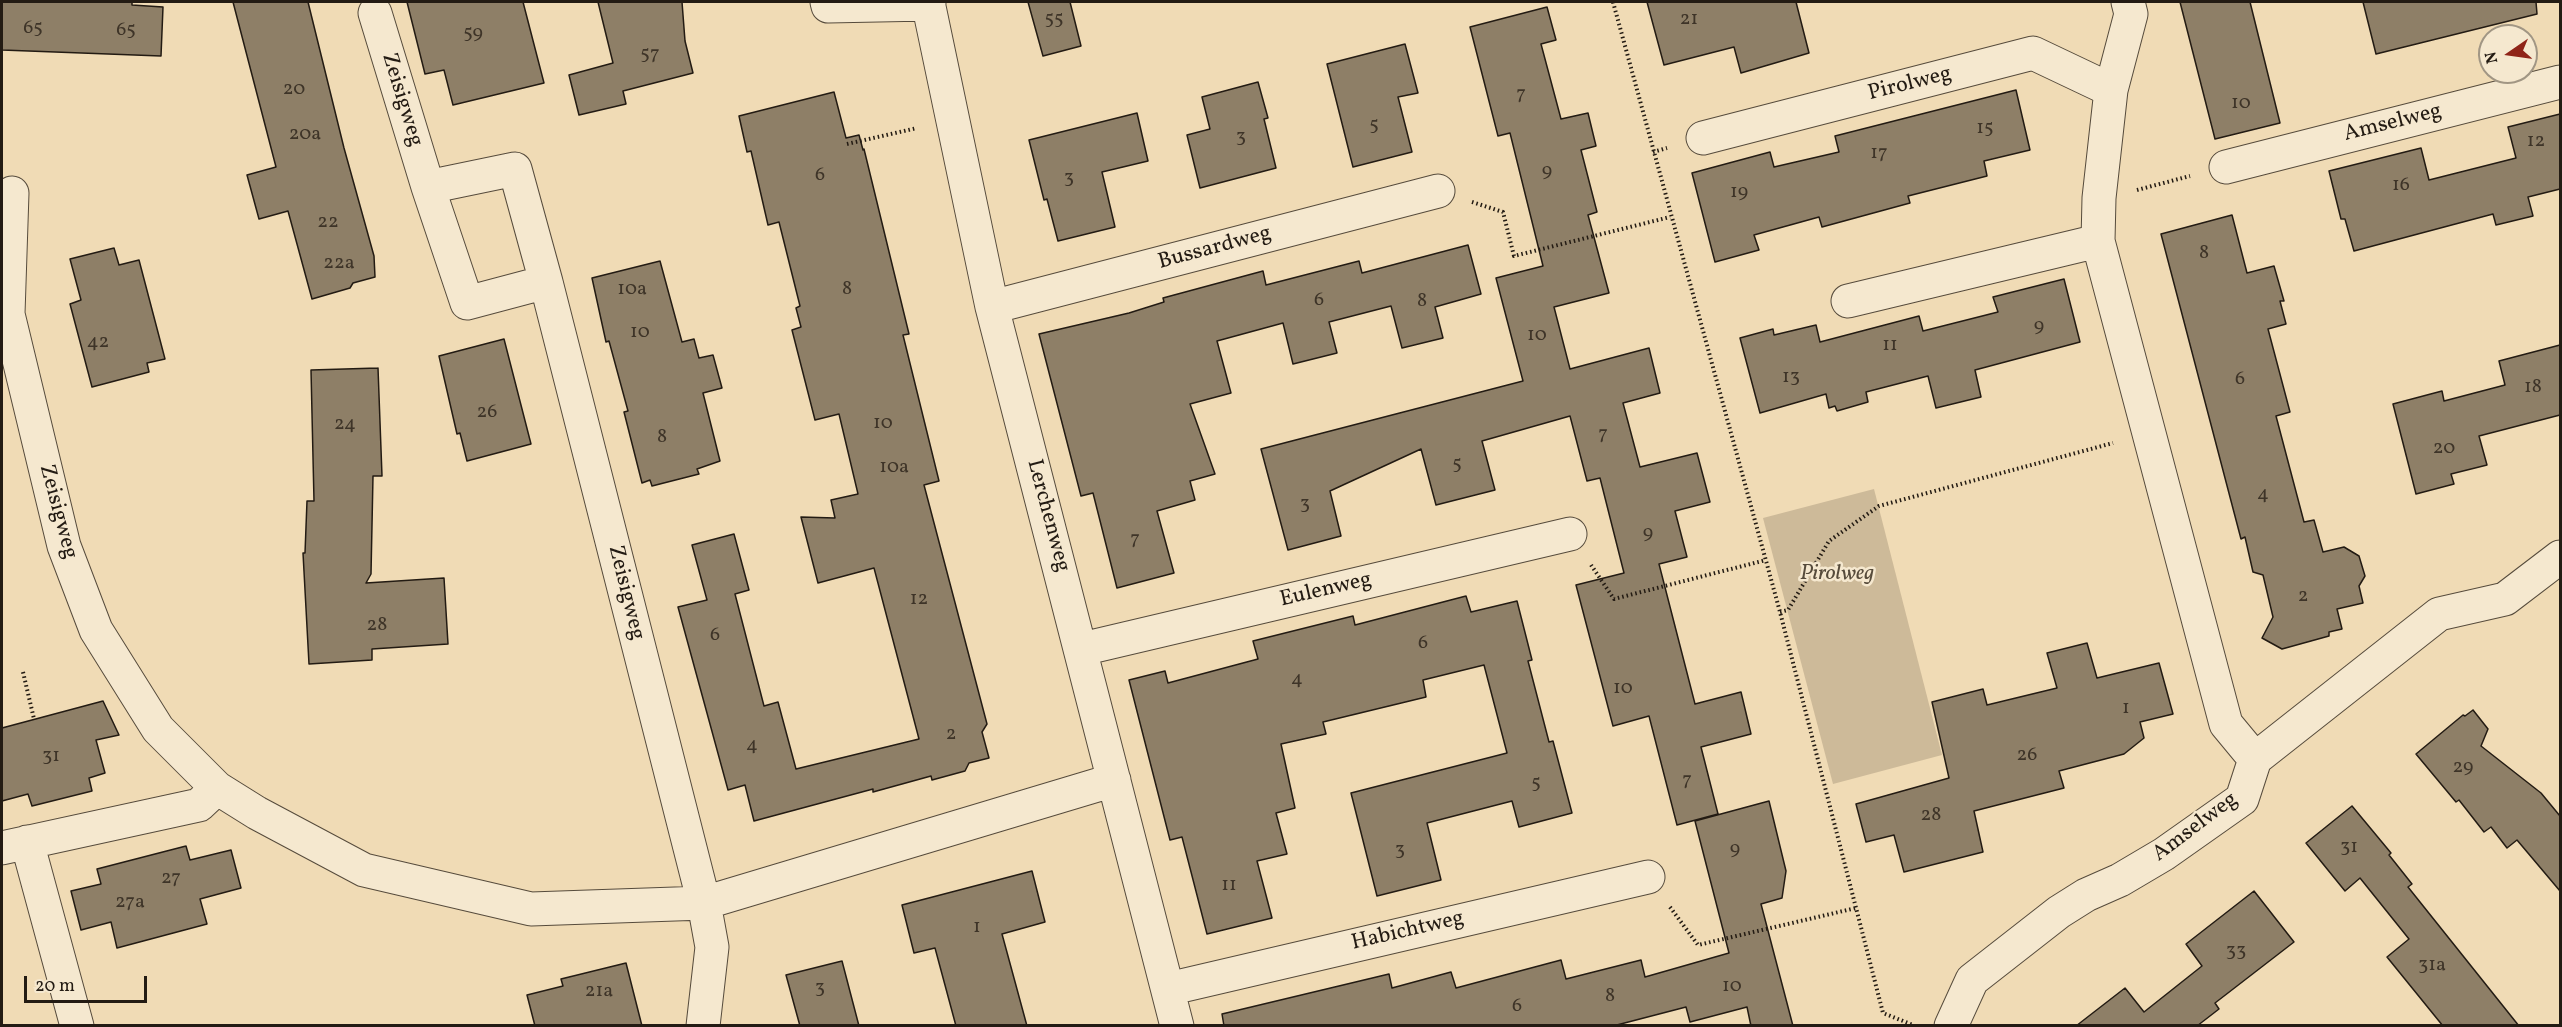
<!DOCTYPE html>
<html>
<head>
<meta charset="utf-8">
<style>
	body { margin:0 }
	#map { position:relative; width:2562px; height:1027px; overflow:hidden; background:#f0dbb5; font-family:Vollkorn,serif }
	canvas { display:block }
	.frame { position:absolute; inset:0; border:3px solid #231b13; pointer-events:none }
	.north { position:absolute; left:2478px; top:24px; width:60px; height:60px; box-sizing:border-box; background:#f5e8cf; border:2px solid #a19684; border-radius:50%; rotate:257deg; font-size:16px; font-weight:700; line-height:24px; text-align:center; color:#231b13 }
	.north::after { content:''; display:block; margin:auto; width:21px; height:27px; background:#8f2418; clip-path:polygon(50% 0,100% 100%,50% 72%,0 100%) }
	.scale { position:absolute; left:24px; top:976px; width:123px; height:27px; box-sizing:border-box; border:3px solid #231b13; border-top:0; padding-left:8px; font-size:18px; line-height:21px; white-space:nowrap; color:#231b13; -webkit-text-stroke:4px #f5e8cf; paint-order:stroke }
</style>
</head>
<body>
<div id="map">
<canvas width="2562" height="1027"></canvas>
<div class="frame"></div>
<div class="north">N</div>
<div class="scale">20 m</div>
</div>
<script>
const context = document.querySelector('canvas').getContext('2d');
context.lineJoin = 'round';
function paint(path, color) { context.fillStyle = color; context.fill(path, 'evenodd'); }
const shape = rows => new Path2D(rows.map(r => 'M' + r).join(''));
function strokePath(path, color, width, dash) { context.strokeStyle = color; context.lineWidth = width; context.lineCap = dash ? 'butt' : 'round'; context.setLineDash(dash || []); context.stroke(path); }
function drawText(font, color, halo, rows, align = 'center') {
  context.font = font + ' Vollkorn,serif'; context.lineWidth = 5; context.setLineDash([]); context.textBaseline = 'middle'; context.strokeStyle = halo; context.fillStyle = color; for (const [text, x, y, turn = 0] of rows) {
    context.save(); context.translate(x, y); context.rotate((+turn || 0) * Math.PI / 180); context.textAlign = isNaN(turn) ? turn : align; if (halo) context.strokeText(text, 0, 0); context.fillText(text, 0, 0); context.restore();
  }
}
paint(shape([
	[1874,489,1942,755,1833,784,1763,518]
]), '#cdba99');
const building = shape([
	[2,2,132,2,132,5,163,7,161,56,2,50,2,2],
	[233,2,308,2,344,148,374,256,375,277,353,283,350,288,312,299,288,211,259,219,247,175,276,167,233,2],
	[407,2,523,2,544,83,453,105,444,70,425,74,407,2],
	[598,2,682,2,685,41,693,73,623,91,626,104,579,115,569,75,613,63,598,2],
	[1028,2,1070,2,1081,46,1043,56,1028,2],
	[1647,2,1796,2,1809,53,1741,73,1734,47,1664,65,1647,2],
	[2180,2,2250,2,2280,123,2215,139,2180,2],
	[2363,2,2536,2,2537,14,2376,54,2363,2],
	[1547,7,1556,40,1541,44,1561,119,1588,113,1596,146,1581,150,1597,212,1588,215,1609,293,1554,307,1570,369,1649,348,1660,393,1623,403,1640,467,1697,453,1710,502,1675,511,1687,557,1659,564,1695,704,1741,692,1751,734,1701,747,1718,814,1677,825,1649,716,1613,726,1576,585,1624,573,1600,478,1587,481,1570,416,1482,441,1495,490,1436,505,1421,449,1330,491,1341,536,1288,550,1261,449,1523,381,1496,278,1543,266,1510,133,1498,136,1470,27,1547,7],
	[1405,44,1418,93,1398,97,1412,152,1353,167,1327,64,1405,44],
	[1258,82,1268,118,1264,119,1276,168,1200,188,1187,135,1210,129,1202,97,1258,82],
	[2016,90,2030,150,1984,161,1987,176,1908,196,1910,203,1822,227,1819,217,1754,235,1759,250,1715,262,1692,173,1770,152,1774,167,1839,152,1835,136,2016,90],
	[834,92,846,138,859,135,863,150,864,149,909,334,903,335,939,481,924,485,987,724,982,732,989,758,969,763,965,771,932,780,931,776,873,792,873,789,754,821,745,785,728,790,678,607,707,600,692,545,734,534,749,590,735,594,764,706,778,702,796,769,919,739,874,568,818,583,801,517,835,518,831,500,858,494,839,414,815,420,792,330,801,327,796,308,800,306,779,222,768,225,751,151,747,152,739,116,834,92],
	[1137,113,1148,161,1102,172,1115,227,1058,241,1047,199,1044,200,1029,140,1137,113],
	[2560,114,2560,189,2528,197,2533,216,2496,225,2493,214,2354,251,2345,219,2341,219,2329,171,2421,148,2429,180,2516,158,2508,127,2560,114],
	[2232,215,2247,273,2274,266,2284,301,2280,301,2286,324,2268,329,2290,412,2276,416,2304,522,2314,520,2323,552,2344,547,2359,556,2365,576,2359,586,2363,603,2337,609,2342,629,2329,632,2329,636,2282,649,2262,638,2273,617,2263,575,2253,572,2245,537,2241,539,2161,234,2232,215],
	[1468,245,1481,294,1435,307,1443,338,1402,348,1391,306,1329,322,1337,353,1293,364,1283,323,1217,341,1231,393,1190,404,1215,474,1190,481,1195,500,1157,511,1174,573,1117,588,1093,493,1081,496,1039,334,1129,313,1164,302,1163,298,1263,271,1266,285,1359,261,1362,273,1468,245],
	[114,248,119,265,139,260,165,359,147,363,149,372,92,387,70,304,81,300,70,259,114,248],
	[660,261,682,342,694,339,699,358,713,355,722,388,703,393,720,461,697,469,699,474,652,486,650,480,642,483,624,412,628,411,609,341,606,342,592,278,660,261],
	[2064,279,2080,342,1975,370,1981,397,1936,408,1928,376,1866,392,1868,402,1837,411,1835,406,1829,408,1826,394,1760,413,1740,338,1773,329,1774,335,1816,325,1820,342,1919,316,1923,331,1998,312,1993,297,2064,279],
	[504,339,531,444,467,461,460,433,457,434,439,356,504,339],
	[2560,345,2560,415,2479,436,2487,465,2451,474,2454,484,2416,494,2393,404,2442,391,2444,401,2505,385,2499,361,2560,345],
	[378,368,382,476,373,476,371,574,366,583,444,578,448,644,372,649,372,660,309,664,303,553,305,553,307,501,314,501,311,370,378,368],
	[1466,596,1471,612,1517,601,1532,660,1528,661,1549,742,1553,741,1572,813,1519,827,1512,801,1427,823,1441,880,1377,896,1351,793,1507,753,1484,665,1423,680,1426,697,1323,722,1326,734,1281,744,1295,808,1276,813,1287,854,1257,861,1272,918,1207,934,1182,837,1170,840,1129,680,1165,671,1168,683,1258,659,1253,641,1353,616,1355,625,1466,596],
	[2087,643,2097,678,2159,663,2173,714,2140,722,2144,738,2124,754,2059,771,2064,788,1974,811,1983,852,1904,872,1894,835,1866,842,1856,804,1949,778,1932,702,1983,689,1987,705,2057,688,2047,653,2087,643],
	[103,701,119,735,96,740,105,773,89,778,92,791,32,806,28,794,2,801,2,728,103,701],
	[2473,710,2488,729,2481,746,2541,793,2560,816,2560,891,2517,840,2507,848,2491,827,2484,832,2459,800,2456,802,2416,754,2463,715,2465,716,2473,710],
	[1769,801,1786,871,1782,898,1761,904,1793,1026,1751,1026,1747,1007,1690,1022,1686,1007,1613,1026,1224,1026,1222,1014,1389,974,1392,988,1451,972,1456,988,1561,960,1566,979,1641,960,1645,977,1729,953,1695,821,1769,801],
	[2352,806,2391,853,2389,855,2412,884,2408,887,2519,1026,2443,1026,2387,957,2409,939,2360,878,2345,891,2306,843,2352,806],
	[186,846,190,860,231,850,241,888,200,899,207,924,117,948,111,922,81,930,71,891,101,884,97,869,186,846],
	[1032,871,1045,922,1002,934,1027,1026,956,1026,935,948,914,953,902,905,1032,871],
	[2254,891,2294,942,2215,1003,2219,1009,2197,1026,2076,1026,2125,988,2144,1012,2202,966,2186,944,2254,891],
	[842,961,859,1026,800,1026,786,975,842,961],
	[626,963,642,1026,535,1026,527,995,563,986,561,979,626,963]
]);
paint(building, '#8e7f67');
strokePath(building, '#231b13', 1.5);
const minor = shape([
	[827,2,828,6,929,4],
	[928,2,992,307,1177,1026],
	[2128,2,2131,14,2111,90,2099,198,2098,241,2226,724,2255,759],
	[375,13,428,187,515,169,546,282],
	[1703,138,2033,53,2111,90],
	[2226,167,2560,82],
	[428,187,467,303,546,282,704,903,712,947,703,1026],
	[12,193,8,314,64,546,96,630,158,729,217,788,257,813,364,870,531,909,704,903,1114,780],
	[1848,301,2098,241],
	[992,307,1438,191],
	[1082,649,1570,534],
	[27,842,77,1026],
	[2,848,199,805,217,788],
	[1168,989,1648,877],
	[1951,1026,1972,980,2059,912,2086,895,2120,880,2164,854,2242,799,2255,759,2439,614,2505,599,2560,557]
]);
strokePath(minor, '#564b3c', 35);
strokePath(shape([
	[1613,2,1780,612,1883,1013,1913,1025],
	[847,144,917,128],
	[1653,152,1667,148],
	[2137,190,2190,176],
	[1472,202,1503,212,1514,256,1670,217],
	[1591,565,1614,599,1766,560],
	[1780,612,1788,610,1829,541,1879,506,2113,443],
	[23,672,34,719],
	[1670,907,1698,945,1856,908]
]), '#231b13', 4, [1.5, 3]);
strokePath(minor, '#f5e8cf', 33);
drawText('20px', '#3e3428', null, [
	["55",1054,20],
	["21",1689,20],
	["65",33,29],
	["65",126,31],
	["59",473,34],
	["57",650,55],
	["20",294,90],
	["7",1521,95],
	["10",2241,104],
	["5",1374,126],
	["15",1985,129],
	["20a",305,135],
	["3",1241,138],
	["12",2536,142],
	["17",1879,154],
	["9",1547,172],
	["6",820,176],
	["3",1069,179],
	["16",2401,186],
	["19",1739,193],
	["22",328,223],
	["8",2204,254],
	["22a",339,264],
	["10a",632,290],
	["8",847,290],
	["6",1319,301],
	["8",1422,302],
	["9",2039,327],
	["10",640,333],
	["10",1537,336],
	["42",98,343],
	["11",1890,346],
	["13",1791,378],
	["6",2240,380],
	["18",2533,388],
	["26",487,413],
	["10",883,424],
	["24",345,425],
	["7",1603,435],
	["8",662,438],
	["20",2444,449],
	["5",1457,465],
	["10a",894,468],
	["4",2263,495],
	["3",1305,505],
	["9",1648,534],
	["7",1135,540],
	["2",2303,597],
	["12",919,600],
	["28",377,626],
	["6",715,636],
	["6",1423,644],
	["4",1297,680],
	["10",1623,689],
	["1",2126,709],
	["2",951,735],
	["4",752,746],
	["26",2027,756],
	["31",51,757],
	["29",2463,768],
	["7",1687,781],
	["5",1536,784],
	["28",1931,816],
	["31",2349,848],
	["9",1735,850],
	["3",1400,851],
	["27",171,879],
	["11",1229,886],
	["27a",130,903],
	["1",977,928],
	["33",2236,952],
	["31a",2432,966],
	["10",1732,987],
	["3",820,989],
	["21a",599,992],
	["8",1610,997],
	["6",1517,1007]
]);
drawText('22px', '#231b13', '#f5e8cf', [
	["Pirolweg",1910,85,-14],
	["Zeisigweg",401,100,73],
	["Amselweg",2393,124,-14],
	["Bussardweg",1215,249,-15],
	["Zeisigweg",57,512,75],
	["Lerchenweg",1047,516,75],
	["Eulenweg",1326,591,-13],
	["Zeisigweg",625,593,76],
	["Amselweg",2196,828,-37],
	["Habichtweg",1408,932,-13]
]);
drawText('italic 22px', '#564b3b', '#f5e8cf', [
	["Pirolweg",1837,575]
]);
</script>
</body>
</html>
